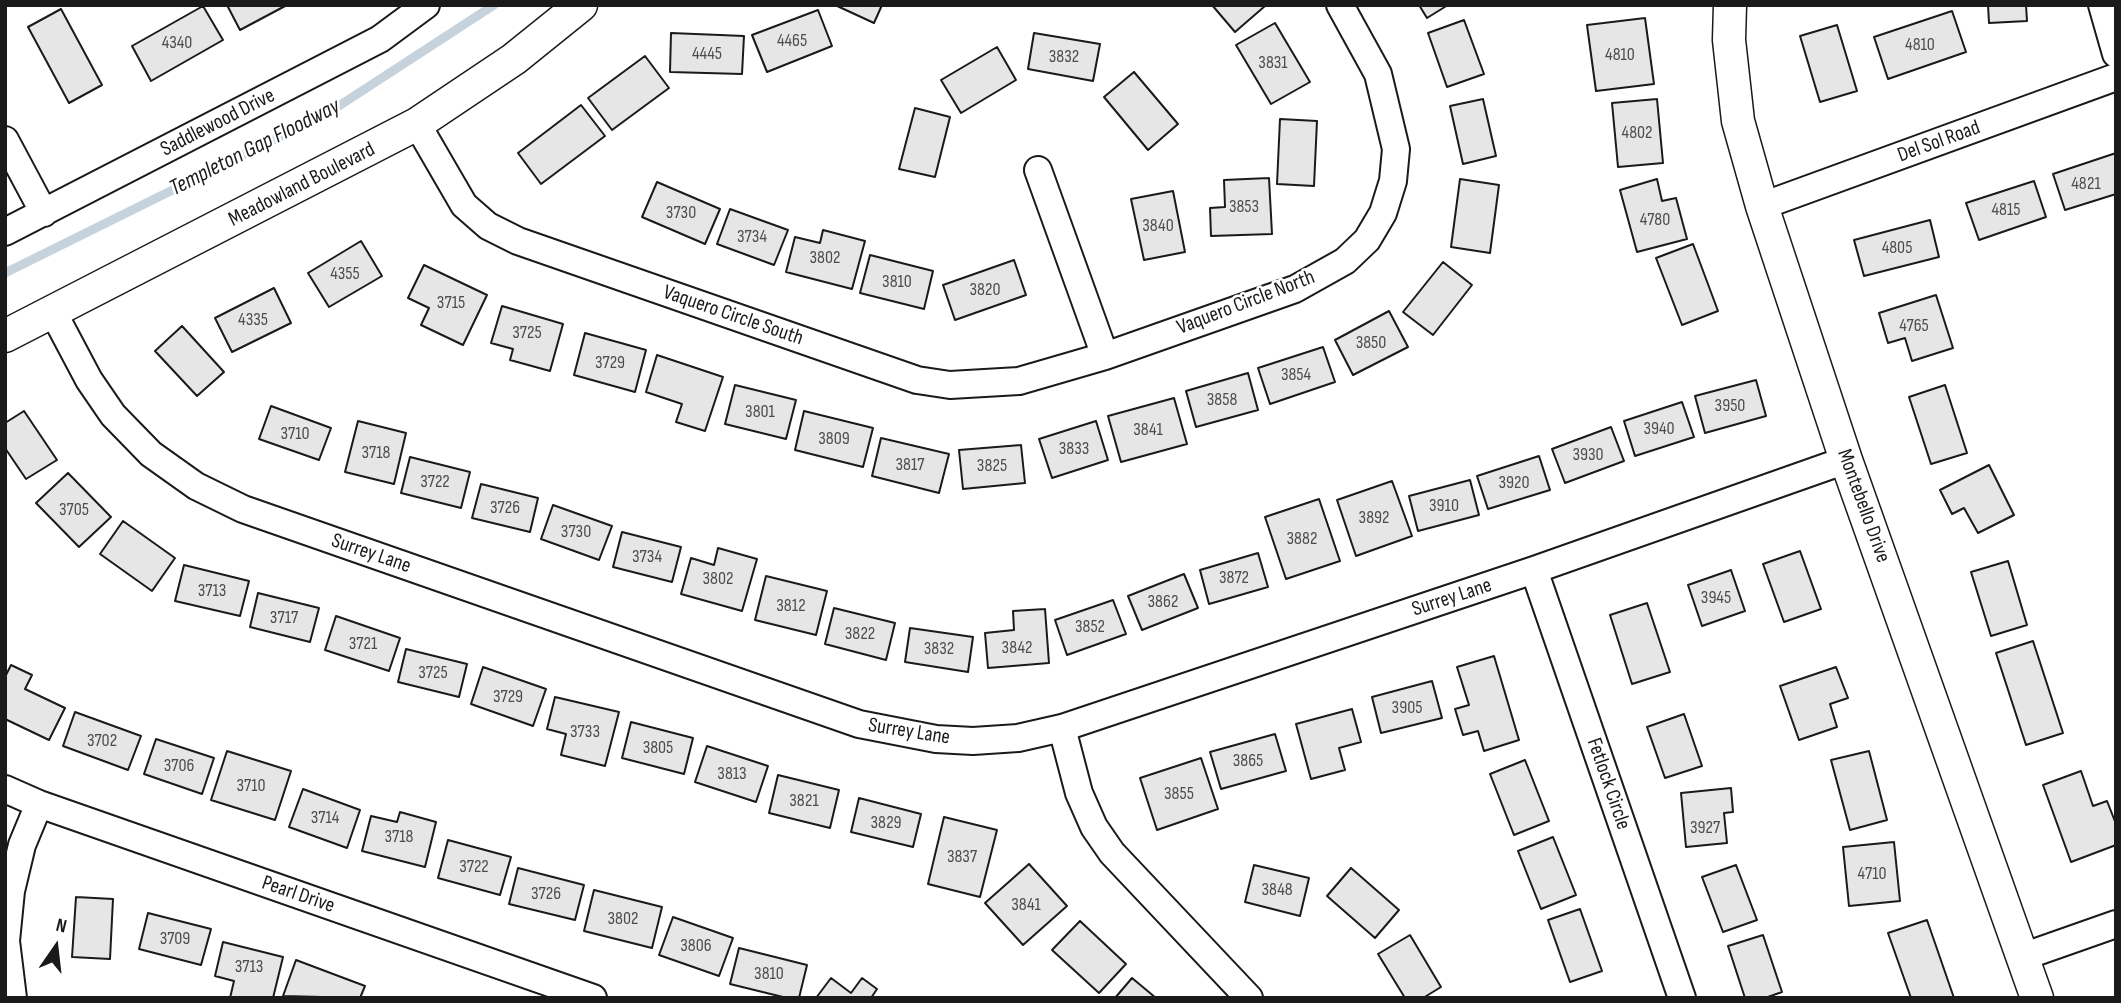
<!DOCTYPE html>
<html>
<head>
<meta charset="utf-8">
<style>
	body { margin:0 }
	#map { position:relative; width:2121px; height:1003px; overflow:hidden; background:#fff; font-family:"Sofia Sans Condensed",sans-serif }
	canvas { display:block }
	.frame { position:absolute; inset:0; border:7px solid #1a1a1a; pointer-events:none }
	.north { position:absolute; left:21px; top:912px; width:70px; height:70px; -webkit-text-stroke:5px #fff; paint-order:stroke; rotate:14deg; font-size:19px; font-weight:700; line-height:28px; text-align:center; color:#1a1a1a }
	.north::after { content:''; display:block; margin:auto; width:24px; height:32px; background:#1a1a1a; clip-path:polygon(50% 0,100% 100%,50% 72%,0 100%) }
</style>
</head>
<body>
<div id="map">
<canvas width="2121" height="1003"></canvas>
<div class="frame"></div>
<div class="north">N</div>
</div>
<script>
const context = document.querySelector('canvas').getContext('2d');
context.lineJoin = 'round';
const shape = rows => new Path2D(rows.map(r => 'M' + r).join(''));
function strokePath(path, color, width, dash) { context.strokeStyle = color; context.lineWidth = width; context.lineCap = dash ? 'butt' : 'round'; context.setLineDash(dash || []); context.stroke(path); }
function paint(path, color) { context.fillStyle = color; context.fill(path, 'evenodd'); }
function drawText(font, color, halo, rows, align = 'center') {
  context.font = font + ' "Sofia Sans Condensed",sans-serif'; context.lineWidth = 5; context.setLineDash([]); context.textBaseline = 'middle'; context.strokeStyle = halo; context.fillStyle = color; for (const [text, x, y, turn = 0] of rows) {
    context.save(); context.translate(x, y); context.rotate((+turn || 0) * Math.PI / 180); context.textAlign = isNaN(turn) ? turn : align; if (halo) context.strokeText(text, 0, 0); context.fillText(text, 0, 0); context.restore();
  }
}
strokePath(shape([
	[5,273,328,113,494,5]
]), '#c6d2dc', 9);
const building = shape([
	[227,5,287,5,240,30,227,5],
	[835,5,882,5,874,23,835,5],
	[1212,5,1264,5,1265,6,1235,32,1212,5],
	[1419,5,1448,5,1427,18,1419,5],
	[1988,5,2026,5,2027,21,1989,23,1988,5],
	[203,6,223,40,151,81,132,46,203,6],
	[61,9,102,85,69,103,28,27,61,9],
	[818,10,832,46,767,72,752,35,818,10],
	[1952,11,1966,52,1888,79,1874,37,1952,11],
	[1645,18,1654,84,1596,91,1587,25,1645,18],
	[1464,20,1484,74,1447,87,1428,33,1464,20],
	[1275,23,1310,82,1271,104,1236,45,1275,23],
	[1837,25,1857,91,1820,102,1800,36,1837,25],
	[671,33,744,36,742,74,670,72,671,33],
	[1034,33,1100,44,1093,81,1028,69,1034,33],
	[997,47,1016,80,961,113,941,80,997,47],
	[645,56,669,88,612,130,588,98,645,56],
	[1134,72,1178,124,1148,150,1104,97,1134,72],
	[1483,99,1496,156,1463,164,1450,106,1483,99],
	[1657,99,1663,163,1618,167,1612,103,1657,99],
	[581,105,605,136,541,184,518,153,581,105],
	[915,108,950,117,935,177,899,169,915,108],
	[1280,119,1317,121,1314,186,1277,184,1280,119],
	[2116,153,2116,194,2065,210,2053,174,2116,153],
	[1269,178,1272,234,1211,236,1210,208,1225,207,1224,180,1269,178],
	[1460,179,1499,185,1490,253,1451,247,1460,179],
	[1657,179,1662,201,1676,198,1687,239,1637,252,1620,190,1657,179],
	[2034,181,2046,217,1979,240,1966,203,2034,181],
	[657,182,720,209,705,244,642,217,657,182],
	[1173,191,1185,252,1144,260,1131,199,1173,191],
	[730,209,788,230,774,265,717,244,730,209],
	[1930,220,1939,257,1864,276,1854,240,1930,220],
	[823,230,865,241,852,289,786,272,795,237,820,243,823,230],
	[361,241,382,276,329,307,308,273,361,241],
	[1693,244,1718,311,1682,325,1656,258,1693,244],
	[870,255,933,271,924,309,860,293,870,255],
	[1014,260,1026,295,955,320,943,285,1014,260],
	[1443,262,1472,285,1433,335,1403,312,1443,262],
	[424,265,487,295,463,345,421,325,429,308,408,298,424,265],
	[274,288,291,323,232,352,215,318,274,288],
	[1936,295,1953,348,1912,361,1905,338,1888,343,1879,313,1936,295],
	[502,306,563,324,550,371,510,360,513,349,491,343,502,306],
	[1389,311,1408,347,1353,375,1335,340,1389,311],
	[182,326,224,372,197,396,155,351,182,326],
	[585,333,646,350,635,392,574,375,585,333],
	[1323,347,1335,382,1270,404,1258,368,1323,347],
	[657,355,723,377,705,431,676,422,682,404,646,392,657,355],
	[1248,373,1258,410,1196,427,1186,391,1248,373],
	[1756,380,1766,416,1705,433,1695,396,1756,380],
	[735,385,796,400,786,439,725,424,735,385],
	[1945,385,1967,453,1931,464,1909,397,1945,385],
	[1174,398,1187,444,1121,462,1108,416,1174,398],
	[1682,402,1694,437,1635,456,1624,421,1682,402],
	[271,406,331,428,319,460,259,439,271,406],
	[24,411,57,460,26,479,5,448,5,423,24,411],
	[804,411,873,428,863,467,795,450,804,411],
	[358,421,406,433,394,484,345,472,358,421],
	[1096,421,1108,460,1052,478,1039,439,1096,421],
	[1611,427,1624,461,1565,483,1552,449,1611,427],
	[881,438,949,454,939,493,872,476,881,438],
	[1021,445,1025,483,963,489,959,450,1021,445],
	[1539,456,1550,490,1488,509,1477,476,1539,456],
	[410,457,470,472,461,508,401,493,410,457],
	[1989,465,2014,515,1978,533,1964,508,1952,514,1940,490,1989,465],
	[68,473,111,517,79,547,36,503,68,473],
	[1470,480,1479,515,1418,531,1409,496,1470,480],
	[1392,481,1412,536,1356,556,1337,500,1392,481],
	[481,484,538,498,530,532,472,518,481,484],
	[1319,499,1340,561,1286,579,1265,517,1319,499],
	[553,505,612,526,599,560,541,539,553,505],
	[123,521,175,558,152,591,100,554,123,521],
	[622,532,681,547,672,582,613,567,622,532],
	[718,548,757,559,742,611,681,594,691,558,714,565,718,548],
	[1800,551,1821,609,1784,622,1763,564,1800,551],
	[1258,553,1268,587,1209,604,1200,570,1258,553],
	[2008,561,2027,625,1991,636,1971,572,2008,561],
	[184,565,249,581,240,616,175,601,184,565],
	[1731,570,1745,611,1702,626,1688,585,1731,570],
	[1184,574,1198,608,1142,630,1128,596,1184,574],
	[766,576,827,591,816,635,755,620,766,576],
	[258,593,319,608,310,642,250,627,258,593],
	[1113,600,1126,634,1067,655,1055,620,1113,600],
	[1647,603,1670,672,1632,684,1610,615,1647,603],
	[834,608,895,623,886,660,825,644,834,608],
	[1045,609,1049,663,988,668,985,633,1014,630,1013,611,1045,609],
	[336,616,400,638,389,671,325,650,336,616],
	[910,628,973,637,968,672,905,662,910,628],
	[2033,641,2063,733,2026,745,1996,653,2033,641],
	[406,649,467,664,459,697,398,682,406,649],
	[1494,656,1519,740,1484,751,1478,731,1463,735,1455,709,1469,705,1457,667,1494,656],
	[11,665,32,675,25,689,65,708,49,740,5,719,5,677,11,665],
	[483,667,546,689,533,726,471,704,483,667],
	[1836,667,1848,698,1830,704,1837,727,1799,740,1780,686,1836,667],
	[1432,681,1442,718,1381,733,1372,697,1432,681],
	[555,697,619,712,605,766,561,755,566,734,547,729,555,697],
	[1352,709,1361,742,1339,748,1345,770,1311,779,1296,724,1352,709],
	[75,712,141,736,128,770,63,746,75,712],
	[1684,714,1702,766,1665,778,1647,727,1684,714],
	[631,722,693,738,684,774,622,758,631,722],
	[1275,734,1286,771,1221,789,1210,752,1275,734],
	[156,739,214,758,202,794,144,774,156,739],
	[707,746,768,766,756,802,695,782,707,746],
	[227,751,291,771,275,820,211,800,227,751],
	[1869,751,1887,820,1850,830,1831,760,1869,751],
	[1201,758,1218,809,1157,830,1140,778,1201,758],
	[1525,760,1549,821,1514,835,1490,774,1525,760],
	[2081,771,2093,806,2107,801,2116,824,2116,845,2071,862,2043,785,2081,771],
	[778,775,839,790,830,828,769,813,778,775],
	[1731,788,1733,812,1724,813,1727,843,1686,847,1681,793,1731,788],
	[303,789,360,810,347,848,289,827,303,789],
	[859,798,921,814,913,847,851,832,859,798],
	[400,812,436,822,425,867,362,851,371,816,397,822,400,812],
	[944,817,997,830,980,897,928,884,944,817],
	[1553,837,1576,895,1541,909,1518,851,1553,837],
	[448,840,511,857,500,895,438,878,448,840],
	[1894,842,1900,901,1849,906,1843,847,1894,842],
	[1029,864,1067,906,1023,945,985,903,1029,864],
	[1254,865,1309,878,1300,916,1245,902,1254,865],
	[1736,865,1757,920,1723,932,1702,877,1736,865],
	[518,868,584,885,575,920,509,904,518,868],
	[1351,868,1399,910,1375,938,1327,896,1351,868],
	[594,890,662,907,652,948,584,931,594,890],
	[76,897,113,899,110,959,72,957,76,897],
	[1580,909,1602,971,1570,982,1548,920,1580,909],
	[148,913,211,929,201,965,139,949,148,913],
	[673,917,733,938,719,976,659,955,673,917],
	[1927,920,1954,998,1911,998,1888,933,1927,920],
	[1080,921,1126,964,1099,993,1052,950,1080,921],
	[1410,935,1441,987,1423,998,1405,998,1378,954,1410,935],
	[1763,935,1782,992,1765,998,1745,998,1728,946,1763,935],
	[223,942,283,957,273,998,230,998,234,981,215,976,223,942],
	[739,948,807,965,799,998,787,998,730,984,739,948],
	[296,960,365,986,360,998,283,996,296,960],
	[831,978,851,993,862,978,877,989,871,998,816,998,831,978],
	[1132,978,1156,998,1115,998,1132,978]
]);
paint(building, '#e6e6e6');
strokePath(building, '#1a1a1a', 2);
const minor = shape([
	[2102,5,2116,54],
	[417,124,464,205,488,226,518,241,917,380,950,385,1019,381,1105,356,1295,289,1345,261,1367,240,1383,213,1393,181,1396,149,1378,74,1340,5],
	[5,140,44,213],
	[1038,170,1105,356],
	[1762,206,2116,77],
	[5,232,380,39,426,5],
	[53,312,89,380,113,415,151,454,196,486,243,509,859,724,936,739,973,741,1018,738,1062,728,1534,570,1846,460],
	[1534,570,1682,998],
	[1062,728,1079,793,1094,827,1112,853,1249,998],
	[5,789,39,804,593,998],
	[2025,956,2116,924],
	[13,998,6,941,11,891,22,845,39,804]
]);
const tertiary = shape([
	[1730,5,1729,40,1738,121,1762,206,1846,460,2037,998],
	[5,336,417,124,514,59,581,5]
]);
strokePath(minor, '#1a1a1a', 30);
strokePath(tertiary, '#1a1a1a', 35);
strokePath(minor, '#fff', 26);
strokePath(tertiary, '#fff', 32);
drawText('18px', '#4d4d4d', null, [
	["4465",792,41],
	["4340",177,43],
	["4810",1920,45],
	["4445",707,54],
	["4810",1620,55],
	["3832",1064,57],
	["3831",1273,63],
	["4802",1637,133],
	["4821",2086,184],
	["3853",1244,207],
	["4815",2006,210],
	["3730",681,213],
	["4780",1655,220],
	["3840",1158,226],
	["3734",752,237],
	["4805",1897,248],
	["3802",825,258],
	["4355",345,274],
	["3810",897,282],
	["3820",985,290],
	["3715",451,303],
	["4335",253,320],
	["4765",1914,326],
	["3725",527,333],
	["3850",1371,343],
	["3729",610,363],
	["3854",1296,375],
	["3858",1222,400],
	["3950",1730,406],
	["3801",760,412],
	["3940",1659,429],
	["3841",1148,430],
	["3710",295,434],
	["3809",834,439],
	["3833",1074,449],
	["3718",376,453],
	["3930",1588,455],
	["3817",910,465],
	["3825",992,466],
	["3722",435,482],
	["3920",1514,483],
	["3910",1444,506],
	["3726",505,508],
	["3705",74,510],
	["3892",1374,518],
	["3730",576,532],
	["3882",1302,539],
	["3734",647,557],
	["3872",1234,578],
	["3802",718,579],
	["3713",212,591],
	["3945",1716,598],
	["3862",1163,602],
	["3812",791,606],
	["3717",284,618],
	["3852",1090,627],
	["3822",860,634],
	["3721",363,644],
	["3842",1017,648],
	["3832",939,649],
	["3725",433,673],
	["3729",508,697],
	["3905",1407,708],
	["3733",585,732],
	["3702",102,741],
	["3805",658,748],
	["3865",1248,761],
	["3706",179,766],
	["3813",732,774],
	["3710",251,786],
	["3855",1179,794],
	["3821",804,801],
	["3714",325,818],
	["3829",886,823],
	["3927",1705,828],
	["3718",399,837],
	["3837",962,857],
	["3722",474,867],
	["4710",1872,874],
	["3848",1277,890],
	["3726",546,894],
	["3841",1026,905],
	["3802",623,919],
	["3709",175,939],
	["3806",696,946],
	["3713",249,967],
	["3810",769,974]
]);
drawText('21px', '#1a1a1a', '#fff', [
	["Saddlewood Drive",218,123,-27],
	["Del Sol Road",1939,142,-20],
	["Meadowland Boulevard",302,185,-27],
	["Vaquero Circle North",1246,303,-21],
	["Vaquero Circle South",733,316,19],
	["Montebello Drive",1863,506,70],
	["Surrey Lane",371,554,19],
	["Surrey Lane",1452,598,-18],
	["Surrey Lane",909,732,9],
	["Fetlock Circle",1608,784,71],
	["Pearl Drive",298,895,19]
]);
drawText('italic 23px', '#1a1a1a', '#fff', [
	["Templeton Gap Floodway",255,148,-27]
]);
</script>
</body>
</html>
